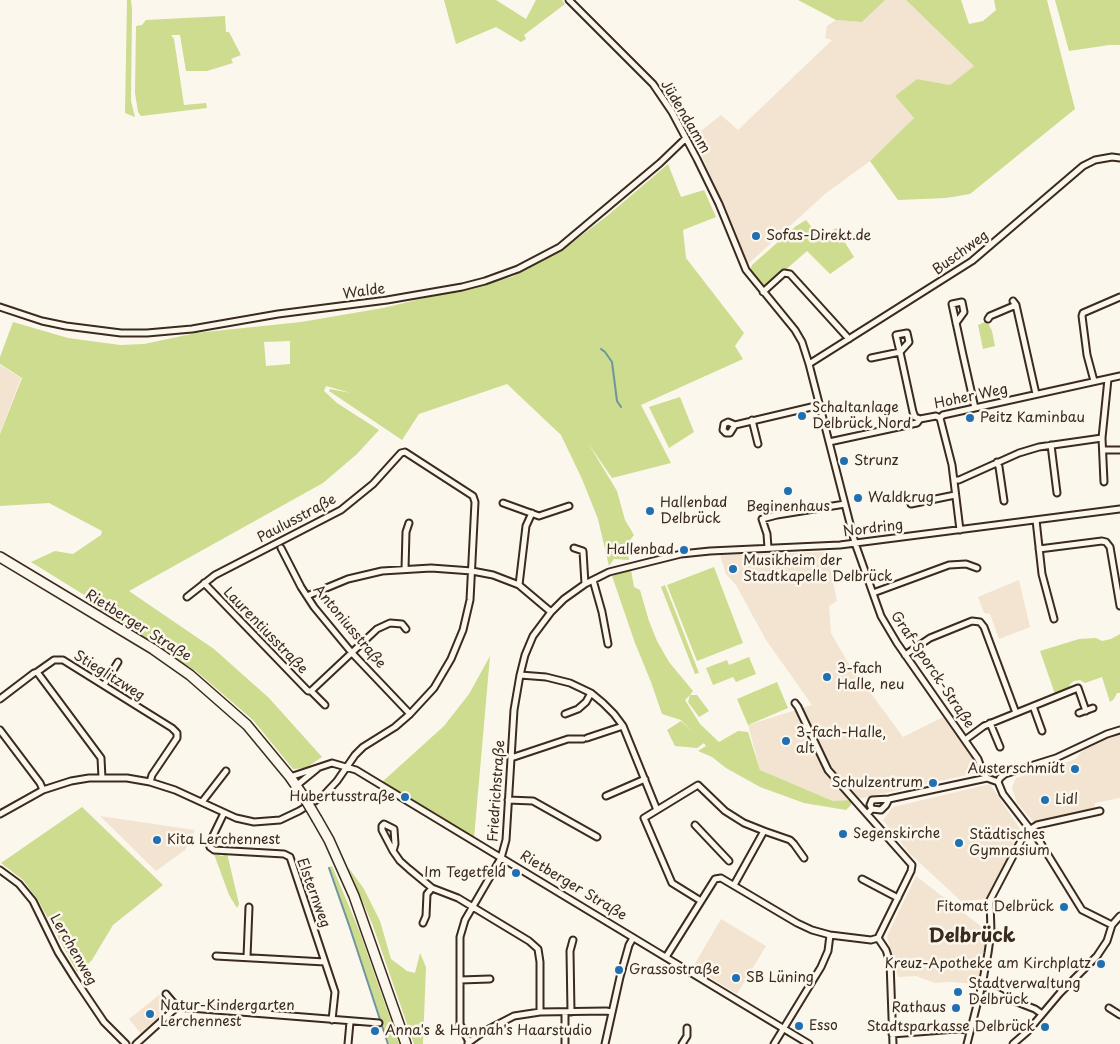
<!DOCTYPE html>
<html>
<head>
<meta charset="utf-8">
<style>
	body { margin:0 }
	canvas { display:block; background:#fbf7ec }
</style>
</head>
<body>
<canvas width="1120" height="1044"></canvas>
<script>
const context = document.querySelector('canvas').getContext('2d');
context.lineJoin = 'round';
function paint(path, color) { context.fillStyle = color; context.fill(path, 'evenodd'); }
const shape = rows => new Path2D(rows.map(r => 'M' + r).join(''));
function strokePath(path, color, width, dash) { context.strokeStyle = color; context.lineWidth = width; context.lineCap = dash ? 'butt' : 'round'; context.setLineDash(dash || []); context.stroke(path); }
function drawText(font, color, halo, rows, align = 'center') {
  context.font = font + ' "Playpen Sans",sans-serif'; context.lineWidth = 5; context.setLineDash([]); context.textBaseline = 'middle'; context.strokeStyle = halo; context.fillStyle = color; for (const [text, x, y, turn = 0] of rows) {
    context.save(); context.translate(x, y); context.rotate((+turn || 0) * Math.PI / 180); context.textAlign = isNaN(turn) ? turn : align; if (halo) context.strokeText(text, 0, 0); context.fillText(text, 0, 0); context.restore();
  }
}
paint(shape([
	[885,0,906,0,974,66,950,85,917,79,895,96,914,118,870,161,825,194,747,265,718,192,693,137,721,115,738,130,832,40,825,38,827,26,836,20,862,22],
	[0,365,21,378,0,433],
	[827,552,837,601,829,606,831,633,847,661,903,737,943,717,975,761,976,773,853,800,833,801,760,770,748,725,812,705,766,640,736,585,726,574,720,555],
	[1019,580,1030,627,999,639,990,614,984,613,978,597],
	[1120,735,1120,798,1095,803,1094,811,1034,823,1016,801,1012,787,1016,778,1076,759,1082,751,1110,738],
	[990,784,1022,832,987,899,961,901,910,854,883,820,893,807],
	[100,816,195,830,185,850,156,871],
	[916,876,987,931,983,965,978,984,949,982,935,983,916,976,898,977,887,936],
	[721,919,766,946,737,994,693,967],
	[159,995,170,1010,142,1035,129,1019]
]), '#f2e4d0');
paint(shape([
	[127,0,131,0,132,10,131,101,135,117,125,113],
	[444,0,496,0,526,19,536,0,562,0,565,4,524,35,526,39,521,42,496,27,456,44],
	[798,0,885,0,862,22,836,20],
	[906,0,961,0,969,24,983,21,996,10,994,0,1047,0,1075,109,970,194,946,198,898,200,870,161,914,118,895,96,917,79,950,85,974,66],
	[1055,0,1120,0,1120,45,1109,45,1069,51],
	[225,16,226,32,229,32,241,55,231,59,233,63,207,71,186,71,180,35,171,35,174,39,184,105,206,103,207,108,141,116,138,112,135,93,136,26,142,25,146,20],
	[668,164,681,197,704,190,716,217,683,230,686,258,744,333,735,346,743,359,641,405,671,463,612,478,588,443,617,491,625,520,634,535,626,545,629,560,614,559,609,566,598,519,582,479,561,435,507,384,419,414,402,440,329,391,330,389,351,393,326,386,324,391,337,403,379,430,357,454,323,483,129,591,214,649,269,698,322,757,306,768,293,769,253,720,196,671,99,609,102,606,31,562,55,551,73,554,101,535,102,531,49,503,0,506,0,434,22,378,0,364,0,357,13,322,68,338,120,345,144,344,196,333,301,322,383,308,512,277,561,251,607,216],
	[290,341,290,364,266,366,264,342],
	[806,220,820,238,836,228,854,257,830,274,807,251,766,287,750,270,752,265,796,226],
	[987,321,992,331,995,346,983,349,978,325],
	[680,397,694,432,669,448,649,407],
	[714,567,743,643,697,661,667,585],
	[631,570,634,587,640,590,649,621,657,641,669,662,693,691,690,695,697,695,709,711,699,717,688,702,690,695,685,700,700,724,719,742,738,731,748,732,760,770,833,801,851,800,851,805,846,810,804,803,760,787,726,768,712,757,698,751,706,746,704,743,697,748,675,746,667,730,681,721,695,734,681,720,662,714,651,682,635,643,612,576],
	[665,585,699,673,695,674,661,587],
	[1120,634,1120,693,1117,693,1114,699,1110,702,1102,677,1085,683,1080,680,1074,681,1070,684,1069,688,1055,694,1040,651,1079,639,1096,638,1102,641,1111,639],
	[490,656,474,838,381,783,444,726,469,694],
	[749,657,756,674,736,682,733,677,713,685,706,668,727,660,729,665],
	[777,682,788,708,748,725,737,699],
	[82,807,163,885,113,925,92,960,87,965,77,972,38,900,23,880,1,863],
	[227,853,239,904,237,908,229,895,214,854,222,856],
	[332,866,359,930,399,1044,389,1044,329,867],
	[348,867,364,889,380,921,391,959,407,971,415,973,420,953,426,967,423,1044,414,1044,373,926]
]), '#cddc8f');
strokePath(shape([
	[601,349,605,352,612,362,617,401,621,407],
	[329,868,350,928,388,1044]
]), '#6f959d', 2);
const minor = shape([
	[569,0,653,84,672,112,697,159,719,204,746,270,795,330,802,342,809,364,855,543,881,616,897,643,978,759,983,773,987,778,998,782],
	[763,292,784,273,790,274,849,339],
	[1013,301,1016,305,1036,394],
	[0,307,42,321,66,326,121,333,147,333,192,329,278,314,387,300,462,287,485,281,518,269,560,247,660,163,686,138],
	[988,319,990,316,1016,305],
	[956,323,964,312,962,302,952,304,963,355,975,408],
	[871,358,900,352,909,342,907,333,896,335,900,352,913,412,915,417,920,419],
	[809,364,972,261,1083,166,1095,160,1112,157,1120,158],
	[1094,381,1087,355,1082,316,1083,313,1120,297],
	[940,418,952,465,960,530],
	[752,420,758,444],
	[735,425,730,433,726,433,723,430,724,424,728,422,735,425,820,405],
	[829,442,917,423,920,419,936,416,940,418,943,415,1120,376],
	[1051,445,1057,493],
	[1103,450,1120,450],
	[997,462,999,467,1004,501],
	[954,480,959,480,1019,453,1039,447,1102,438],
	[1104,482,1102,438,1108,379],
	[503,503,539,516,569,506],
	[911,504,955,495],
	[1036,520,1042,574,1054,619],
	[281,548,301,587,314,607,352,653,410,714],
	[574,548,583,551,585,584],
	[768,548,767,534,762,519,777,515,845,504],
	[1039,549,1102,541,1106,542,1110,547,1120,606],
	[405,569,406,532,409,523],
	[593,580,602,612,608,644],
	[204,583,308,691,311,691,325,705],
	[519,585,526,526,532,513],
	[873,593,949,565,966,564,977,568],
	[307,596,348,579,382,571,431,568,472,571,493,575,519,585,551,612],
	[905,655,930,638,972,621,980,622,984,627,1016,713],
	[520,675,546,677,570,683,591,693,603,703,614,714,623,726,657,810],
	[104,685,118,662],
	[311,691,377,629,390,623,402,624,406,629],
	[0,699,34,673,37,672],
	[795,703,798,707,828,770,912,865,911,871,878,938,886,950,890,962,893,1044],
	[1033,706,1042,731],
	[1079,713,1093,708],
	[565,714,578,709,586,702,591,693],
	[990,723,1000,747],
	[0,730,40,783,43,790],
	[587,738,623,726],
	[965,740,984,726,1078,688,1086,711],
	[511,758,568,739,583,739],
	[290,777,332,763,356,770,809,1044],
	[102,778,101,758,37,672,54,660,63,660,172,728,177,733,177,738,152,775,150,782],
	[998,782,1003,794,1040,842,1082,910,1112,925],
	[998,782,1000,778,1005,774,1056,758,1107,734,1120,730],
	[296,786,318,768],
	[606,796,645,779],
	[508,800,533,801,597,837],
	[202,802,226,771],
	[872,809,870,805,872,800,889,799,987,778],
	[869,812,872,809,881,810,886,805,889,799],
	[224,813,209,844,210,847,214,850,284,854,290,857,335,992,332,1020],
	[0,814,43,790,71,781,89,778,127,778,150,782,175,790,236,818,254,822,280,820,299,811,323,796,337,781,355,755,363,747,395,727,410,714,434,688,451,659,463,630,470,600,475,502,473,496,405,452,401,453,373,484,341,510,215,575,187,597],
	[695,825,729,861],
	[764,831,790,840,794,844,804,858],
	[393,851,395,844,394,829,384,824,382,826,382,830,393,851,400,861,409,869,432,888,458,898,529,941,538,949,540,962,540,1012],
	[0,870,19,884,33,901,58,952,75,979,104,1022,126,1044],
	[862,879,898,898],
	[701,901,672,883,644,818,698,785,725,811,744,823,764,831,734,885],
	[423,923,426,916,427,894,432,888],
	[216,956,325,962],
	[247,957,249,907],
	[666,957,715,879,721,878,797,923,812,930,830,935,871,940,878,938],
	[460,980,490,979],
	[982,985,1004,997,1035,1009,1042,1014],
	[166,994,177,1007],
	[1109,1008,1120,1015],
	[565,1012,565,1044],
	[571,1012,570,951,573,940],
	[892,1034,956,1029,969,1030],
	[469,1042,460,1024,460,937,465,920,501,858,506,840,514,710,520,675,525,655,533,636,551,612,564,599,585,584,609,572,681,554,710,551,840,545,1120,509],
	[468,1043,483,1032,514,1016,540,1012,606,1011,612,1012],
	[136,1044,177,1007,379,1023],
	[348,1044,350,1022],
	[605,1044,620,977,629,945,633,938],
	[682,1044,687,1036,687,1028],
	[774,1044,821,967,828,951,830,935],
	[967,1044,982,985,988,953,991,932,990,900,1023,837,1029,830,1037,825,1100,811],
	[1013,1044,1028,1031,1060,993,1097,956,1107,941,1112,925,1120,916]
]);
const primary = shape([
	[0,557,153,649,190,675,247,725,290,777,304,797],
	[317,819,329,840,354,896,406,1044]
]);
strokePath(minor, '#3b2a1e', 9);
strokePath(primary, '#3b2a1e', 12);
strokePath(minor, '#fbf7ec', 5);
strokePath(primary, '#fbf7ec', 9);
const primaryBridge = shape([
	[304,797,317,819]
]);
strokePath(primaryBridge, '#3b2a1e', 12, []);
strokePath(primaryBridge, '#fbf7ec', 9);
for (const [x, y, r, color] of [
	[756,236,5,"#1f6fb2"],
	[802,416,5,"#1f6fb2"],
	[970,418,5,"#1f6fb2"],
	[844,461,5,"#1f6fb2"],
	[788,491,5,"#1f6fb2"],
	[858,498,5,"#1f6fb2"],
	[650,511,5,"#1f6fb2"],
	[684,550,5,"#1f6fb2"],
	[733,569,5,"#1f6fb2"],
	[827,677,5,"#1f6fb2"],
	[786,741,5,"#1f6fb2"],
	[1075,769,5,"#1f6fb2"],
	[933,783,5,"#1f6fb2"],
	[405,797,5,"#1f6fb2"],
	[1045,800,5,"#1f6fb2"],
	[843,834,5,"#1f6fb2"],
	[157,840,5,"#1f6fb2"],
	[959,843,5,"#1f6fb2"],
	[516,873,5,"#1f6fb2"],
	[1064,907,5,"#1f6fb2"],
	[1101,964,5,"#1f6fb2"],
	[619,970,5,"#1f6fb2"],
	[736,978,5,"#1f6fb2"],
	[958,992,5,"#1f6fb2"],
	[956,1008,5,"#1f6fb2"],
	[150,1014,5,"#1f6fb2"],
	[799,1026,5,"#1f6fb2"],
	[1045,1027,5,"#1f6fb2"],
	[375,1031,5,"#1f6fb2"]
]) { const dot = new Path2D(); dot.arc(x, y, r, 0, 2 * Math.PI); context.fillStyle = color; context.fill(dot); strokePath(dot, '#fbf7ec', 2); }
drawText('14px', '#3b2a1e', '#fbf7ec', [
	["Jüdendamm",685,117,59],
	["Buschweg",961,253,-36],
	["Walde",364,292,-8],
	["Hoher Weg",971,397,-12],
	["Paulusstraße",297,519,-28],
	["Nordring",873,529,-7],
	["Rietberger Straße",138,626,32],
	["Antoniusstraße",349,627,50],
	["Laurentiusstraße",265,631,46],
	["Graf-Sporck-Straße",932,670,56],
	["Stieglitzweg",109,676,32],
	["Friedrichstraße",497,791,-86],
	["Rietberger Straße",573,886,31],
	["Elsternweg",313,893,70],
	["Lerchenweg",73,950,60]
]);
drawText('14px', '#3b2a1e', '#fbf7ec', [
	["Sofas-Direkt.de",766,236],
	["Schaltanlage",812,408],
	["Delbrück Nord",812,424],
	["Peitz Kaminbau",980,418],
	["Strunz",854,461],
	["Waldkrug",868,498],
	["Hallenbad",660,503],
	["Delbrück",660,519],
	["Beginenhaus",788,507,"center"],
	["Hallenbad",674,550,"right"],
	["Musikheim der",743,561],
	["Stadtkapelle Delbrück",743,577],
	["3-fach",837,669],
	["Halle, neu",837,685],
	["3-fach-Halle,",796,733],
	["alt",796,749],
	["Austerschmidt",1065,769,"right"],
	["Schulzentrum",923,783,"right"],
	["Hubertusstraße",395,797,"right"],
	["Lidl",1055,800],
	["Segenskirche",853,834],
	["Städtisches",969,835],
	["Gymnasium",969,851],
	["Kita Lerchennest",167,840],
	["Im Tegetfeld",506,873,"right"],
	["Fitomat Delbrück",1054,907,"right"],
	["Kreuz-Apotheke am Kirchplatz",1091,964,"right"],
	["Grassostraße",629,970],
	["SB Lüning",746,978],
	["Stadtverwaltung",968,984],
	["Delbrück",968,1000],
	["Natur-Kindergarten",160,1006],
	["Lerchennest",160,1022],
	["Rathaus",946,1008,"right"],
	["Esso",809,1026],
	["Stadtsparkasse Delbrück",1035,1027,"right"],
	["Anna's & Hannah's Haarstudio",385,1031]
], 'left');
drawText('bold 19px', '#3b2a1e', '#fbf7ec', [
	["Delbrück",972,937]
]);
</script>
</body>
</html>
